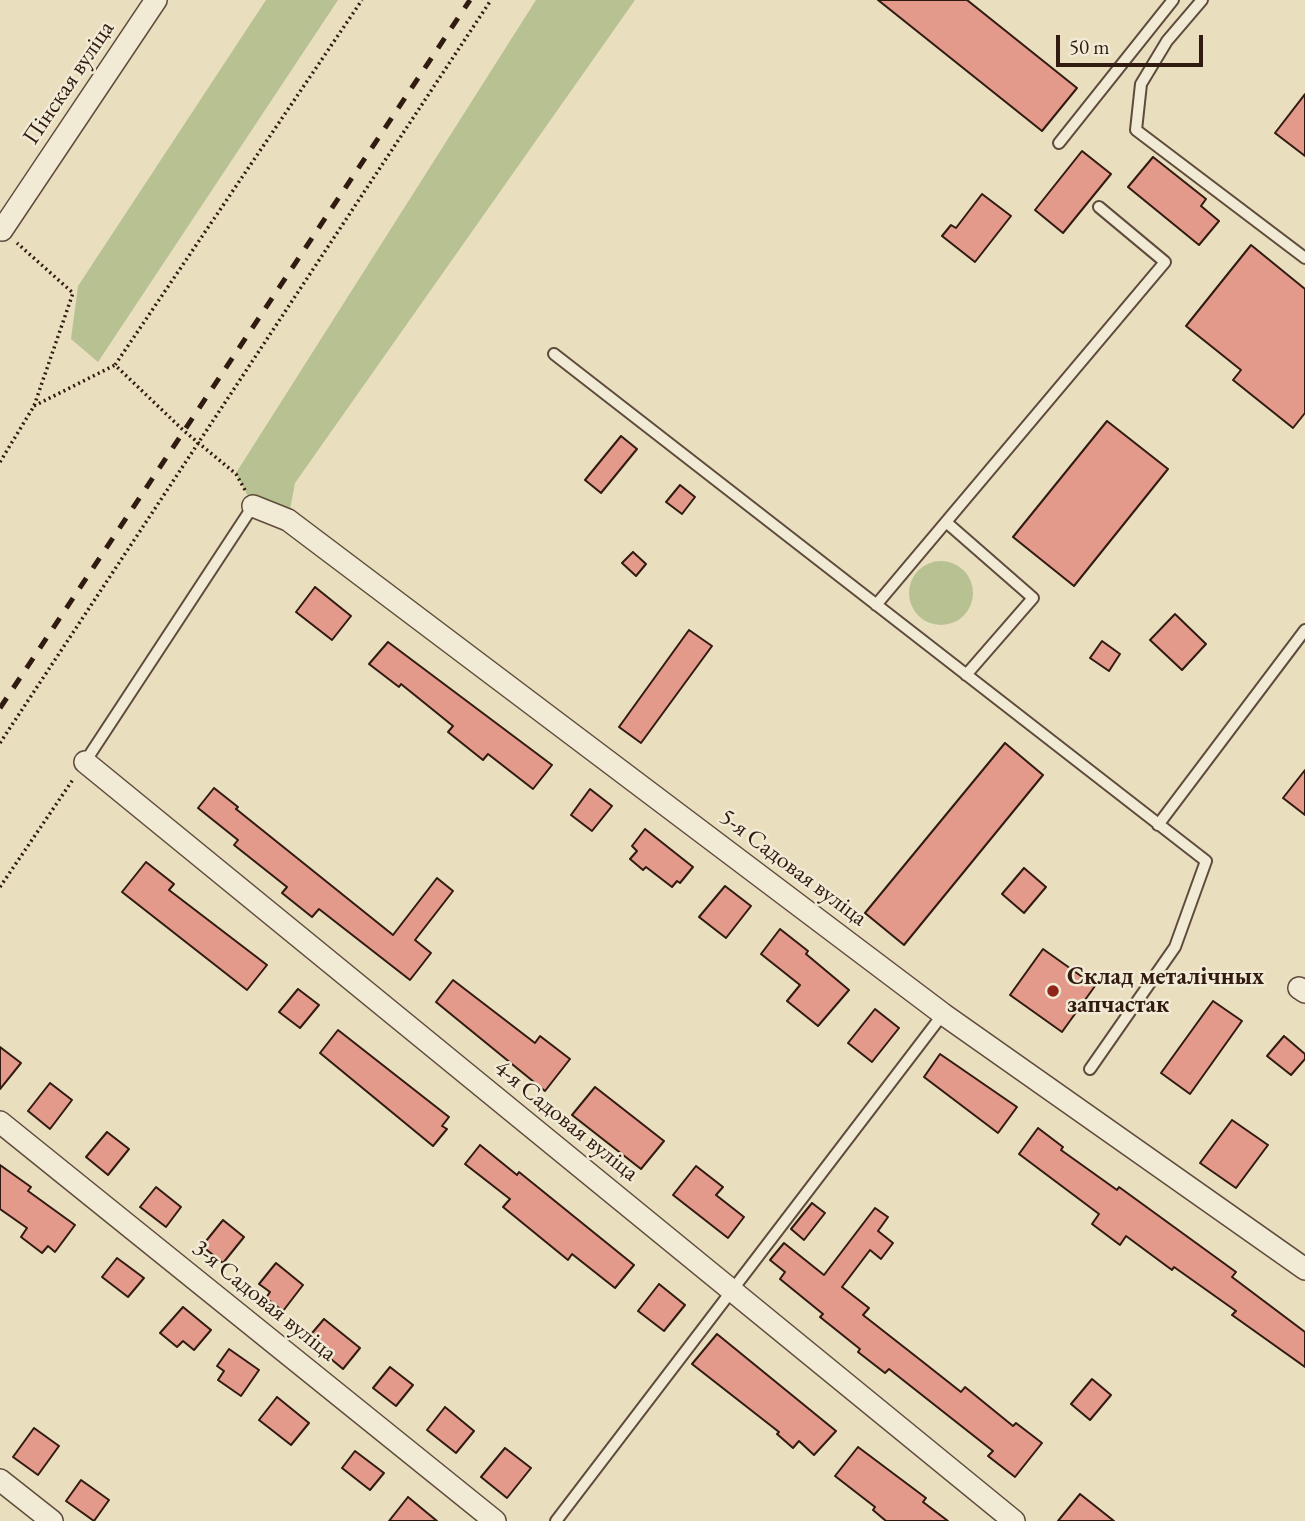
<!DOCTYPE html>
<html>
<head>
<meta charset="utf-8">
<style>
	body { margin:0 }
	#map { position:relative; width:1305px; height:1521px; overflow:hidden; background:#e9debe; font-family:"EB Garamond",serif }
	canvas { display:block }
	.scale { position:absolute; left:1056px; top:35px; width:147px; height:32px; box-sizing:border-box; border:4px solid #311a10; border-top:0; padding-left:9px; font-size:21px; line-height:24px; white-space:nowrap; color:#311a10; -webkit-text-stroke:5px #f1ead5; paint-order:stroke }
</style>
</head>
<body>
<div id="map">
<canvas width="1305" height="1521"></canvas>
<div class="scale">50 m</div>
</div>
<script>
const context = document.querySelector('canvas').getContext('2d');
context.lineJoin = 'round';
function paint(path, color) { context.fillStyle = color; context.fill(path, 'evenodd'); }
const shape = rows => new Path2D(rows.map(r => 'M' + r).join(''));
function strokePath(path, color, width, dash) { context.strokeStyle = color; context.lineWidth = width; context.lineCap = dash ? 'butt' : 'round'; context.setLineDash(dash || []); context.stroke(path); }
function drawText(font, color, halo, rows, align = 'center') {
  context.font = font + ' "EB Garamond",serif'; context.lineWidth = 5; context.setLineDash([]); context.textBaseline = 'middle'; context.strokeStyle = halo; context.fillStyle = color; for (const [text, x, y, turn = 0] of rows) {
    context.save(); context.translate(x, y); context.rotate((+turn || 0) * Math.PI / 180); context.textAlign = isNaN(turn) ? turn : align; if (halo) context.strokeText(text, 0, 0); context.fillText(text, 0, 0); context.restore();
  }
}
paint(shape([
	[266,0,338,0,98,362,71,339,78,286],
	[536,0,635,0,295,483,288,520,253,506,236,473],
	'909 593a32 32 0 1 1 64 0a32 32 0 1 1-64 0Z'
]), '#b8c191');
const building = shape([
	[878,0,967,0,1077,88,1042,131,878,0],
	[1305,94,1305,156,1275,133,1305,94],
	[1082,151,1111,174,1063,233,1035,210,1082,151],
	[1153,157,1206,199,1201,206,1219,221,1199,245,1128,187,1153,157],
	[982,194,1011,216,975,262,942,236,951,225,956,228,982,194],
	[1251,245,1305,289,1305,413,1293,428,1233,380,1241,370,1186,326,1251,245],
	[1107,421,1168,469,1074,586,1013,537,1107,421],
	[621,436,637,449,601,493,585,480,621,436],
	[680,485,695,497,682,514,666,502,680,485],
	[633,552,646,564,636,576,622,563,633,552],
	[315,587,351,616,332,640,296,612,315,587],
	[1175,614,1206,644,1182,670,1150,640,1175,614],
	[689,630,712,646,641,743,619,727,689,630],
	[1102,641,1120,654,1109,671,1090,658,1102,641],
	[388,642,552,765,533,789,488,754,483,760,448,732,453,726,401,684,399,687,369,664,388,642],
	[1005,743,1043,775,904,945,865,913,1005,743],
	[1305,770,1305,815,1283,798,1305,770],
	[214,788,238,807,236,809,393,935,437,878,453,891,415,940,431,953,410,980,319,909,312,917,282,893,287,887,234,845,238,840,198,808,214,788],
	[590,789,612,806,592,831,571,815,590,789],
	[645,829,693,867,680,883,677,881,672,887,646,867,643,870,630,859,637,851,632,846,645,829],
	[146,862,174,884,169,890,267,965,247,990,122,892,146,862],
	[1024,868,1046,887,1024,913,1002,894,1024,868],
	[725,886,751,906,726,938,699,917,725,886],
	[780,929,808,951,806,954,849,990,818,1026,787,1001,800,985,761,954,780,929],
	[1043,949,1095,986,1062,1032,1010,995,1043,949],
	[453,980,535,1043,540,1036,570,1059,545,1091,436,1002,453,980],
	[298,989,319,1005,300,1028,279,1012,298,989],
	[1213,1001,1242,1021,1190,1094,1161,1073,1213,1001],
	[875,1009,899,1028,872,1062,848,1043,875,1009],
	[338,1030,449,1117,442,1126,447,1129,433,1146,320,1053,338,1030],
	[1284,1036,1305,1054,1305,1059,1291,1075,1267,1056,1284,1036],
	[0,1047,21,1063,0,1089,0,1047],
	[940,1054,1017,1107,998,1133,924,1077,940,1054],
	[50,1083,72,1100,50,1129,28,1111,50,1083],
	[595,1087,664,1141,641,1169,572,1115,595,1087],
	[1232,1120,1268,1145,1236,1188,1200,1163,1232,1120],
	[1038,1128,1063,1147,1061,1150,1117,1190,1119,1187,1236,1272,1232,1277,1305,1332,1305,1367,1232,1315,1236,1311,1174,1267,1172,1270,1126,1236,1120,1245,1092,1224,1099,1214,1019,1154,1038,1128],
	[107,1132,129,1149,108,1175,86,1157,107,1132],
	[480,1145,517,1175,519,1172,634,1265,615,1288,572,1254,568,1260,503,1207,510,1199,465,1164,480,1145],
	[0,1165,31,1187,28,1191,75,1225,55,1252,48,1246,42,1253,21,1237,27,1228,0,1209,0,1165],
	[696,1166,723,1187,716,1195,744,1217,728,1238,673,1195,696,1166],
	[156,1187,181,1207,166,1227,140,1207,156,1187],
	[812,1203,825,1213,804,1240,791,1229,812,1203],
	[875,1208,888,1217,878,1231,893,1243,881,1259,870,1250,842,1287,869,1308,863,1315,923,1362,961,1392,965,1387,1013,1426,1016,1423,1042,1443,1015,1477,988,1456,993,1451,889,1369,885,1373,858,1352,860,1349,820,1317,823,1314,780,1279,785,1272,770,1260,784,1243,824,1275,875,1208],
	[223,1220,244,1237,223,1263,202,1246,223,1220],
	[117,1258,144,1278,128,1297,102,1277,117,1258],
	[276,1263,303,1285,283,1311,266,1298,270,1292,259,1284,276,1263],
	[659,1284,685,1305,664,1331,638,1311,659,1284],
	[183,1307,211,1330,194,1350,183,1341,177,1347,160,1333,183,1307],
	[324,1319,360,1348,343,1369,307,1339,324,1319],
	[717,1334,836,1431,814,1455,799,1441,793,1448,777,1434,779,1432,692,1364,717,1334],
	[229,1349,259,1370,241,1396,218,1380,224,1371,217,1366,229,1349],
	[390,1367,413,1385,396,1406,373,1388,390,1367],
	[1092,1379,1111,1395,1090,1420,1071,1404,1092,1379],
	[277,1397,309,1423,291,1445,259,1420,277,1397],
	[445,1407,474,1431,456,1453,427,1430,445,1407],
	[34,1428,59,1446,38,1475,13,1457,34,1428],
	[858,1447,926,1498,923,1502,948,1521,886,1521,873,1510,875,1507,835,1476,858,1447],
	[505,1448,531,1468,507,1498,481,1477,505,1448],
	[355,1451,384,1473,370,1490,342,1468,355,1451],
	[81,1480,109,1500,94,1521,66,1501,81,1480],
	[1080,1494,1114,1521,1058,1521,1080,1494],
	[408,1497,437,1521,389,1521,408,1497]
]);
paint(building, '#e39a8b');
strokePath(building, '#311a10', 2);
const lane = shape([
	[1202,0,1167,41,1141,84,1136,130,1305,258],
	[1059,143,1173,0],
	[554,354,1206,861,1175,947,1090,1069],
	[946,522,1033,598,966,675],
	[876,605,1165,262,1099,207],
	[85,762,253,506],
	[1158,825,1305,630],
	[556,1521,943,1014]
]);
const street = shape([
	[0,228,2,230,156,0],
	[253,506,288,520,943,1014,1305,1269],
	[85,762,1014,1521],
	[1299,988,1305,992],
	[0,1122,495,1521],
	[0,1480,52,1521]
]);
strokePath(lane, '#5f4b3c', 14);
strokePath(street, '#5f4b3c', 24);
strokePath(shape([
	[34,406,115,365],
	[0,462,34,406,73,293,17,243],
	[245,490,236,474,183,430,115,365,362,0],
	[0,743,491,0],
	[0,887,74,778]
]), '#311a10', 3.5, [2, 3.5]);
strokePath(lane, '#f1ead5', 10);
strokePath(street, '#f1ead5', 21);
strokePath(shape([
	[0,708,470,0]
]), '#311a10', 5, [12, 12]);
for (const [x, y, r, color] of [
	[1053,991,7,"#8f2418"]
]) { const dot = new Path2D(); dot.arc(x, y, r, 0, 2 * Math.PI); context.fillStyle = color; context.fill(dot); strokePath(dot, '#f1ead5', 2.5); }
drawText('24px', '#311a10', '#f1ead5', [
	["Пінская вуліца",69,83,-56],
	["5-я Садовая вуліца",793,868,37],
	["4-я Садовая вуліца",566,1121,39],
	["3-я Садовая вуліца",264,1301,39]
]);
drawText('bold 24px', '#311a10', '#f1ead5', [
	["Склад металічных",1067,977],
	["запчастак",1067,1005]
], 'left');
</script>
</body>
</html>
